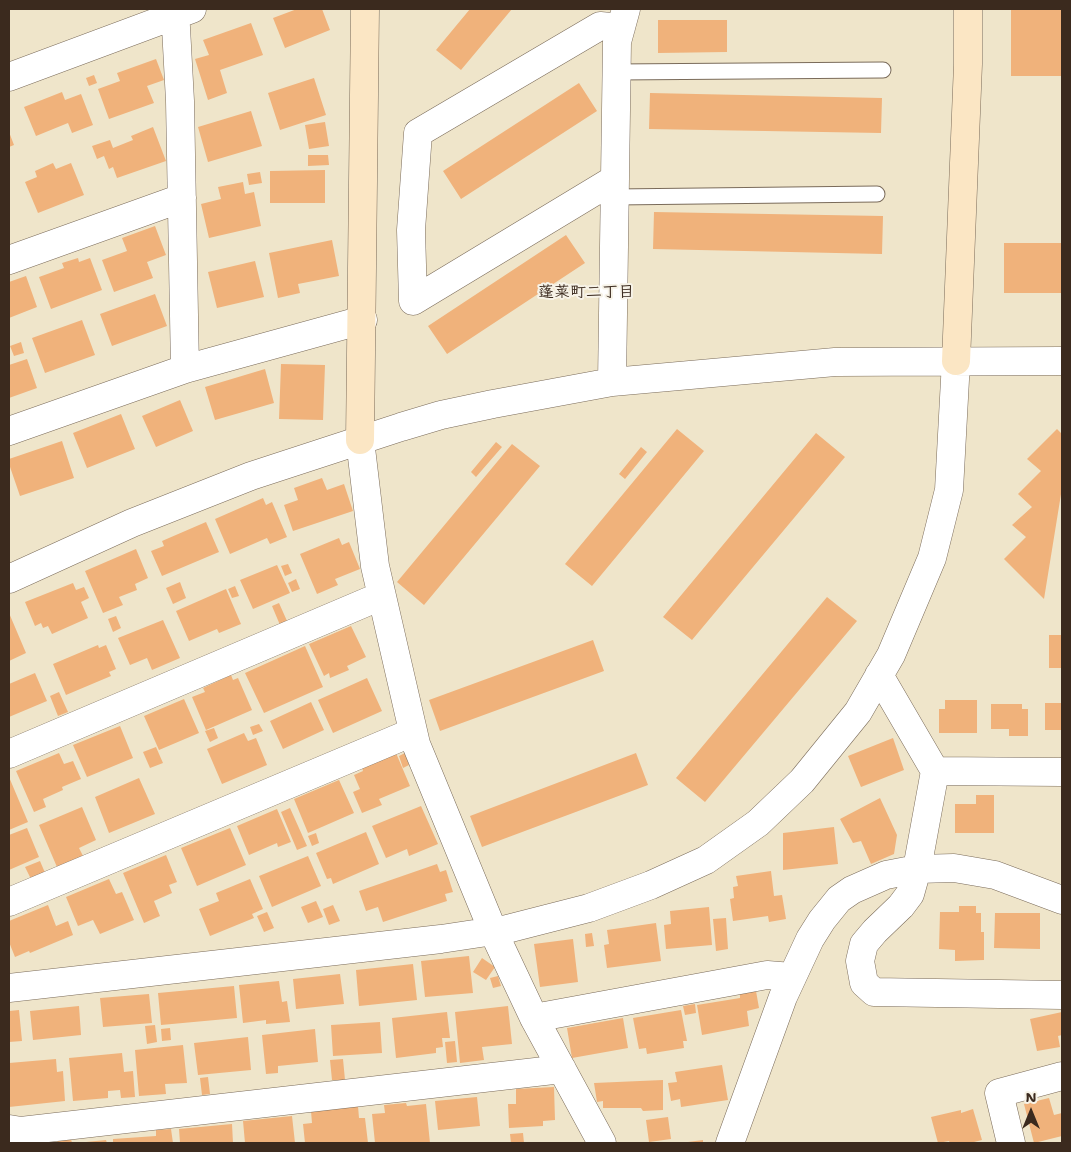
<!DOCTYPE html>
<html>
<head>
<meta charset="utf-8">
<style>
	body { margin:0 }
	#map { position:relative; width:1071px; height:1152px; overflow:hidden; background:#efe5ca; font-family:"Shantell Sans",sans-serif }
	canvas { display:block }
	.frame { position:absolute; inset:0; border:10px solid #3b2a1e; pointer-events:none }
	.north { position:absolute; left:1006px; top:1087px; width:50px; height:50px; -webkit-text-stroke:4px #f7f3e8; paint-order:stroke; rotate:0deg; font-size:14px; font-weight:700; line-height:20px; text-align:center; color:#3b2a1e }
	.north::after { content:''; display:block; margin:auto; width:18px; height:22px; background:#3b2a1e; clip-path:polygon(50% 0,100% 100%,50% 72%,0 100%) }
</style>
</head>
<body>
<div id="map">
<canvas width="1071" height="1152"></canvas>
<div class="frame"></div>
<div class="north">N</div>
</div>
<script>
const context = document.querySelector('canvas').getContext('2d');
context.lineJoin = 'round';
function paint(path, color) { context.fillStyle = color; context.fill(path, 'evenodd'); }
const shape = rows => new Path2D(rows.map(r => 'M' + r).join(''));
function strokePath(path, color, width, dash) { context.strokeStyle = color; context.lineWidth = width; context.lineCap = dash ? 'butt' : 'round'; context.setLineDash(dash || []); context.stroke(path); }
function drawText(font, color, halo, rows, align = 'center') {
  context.font = font + ' "Shantell Sans","Klee One",sans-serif'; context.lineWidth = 4; context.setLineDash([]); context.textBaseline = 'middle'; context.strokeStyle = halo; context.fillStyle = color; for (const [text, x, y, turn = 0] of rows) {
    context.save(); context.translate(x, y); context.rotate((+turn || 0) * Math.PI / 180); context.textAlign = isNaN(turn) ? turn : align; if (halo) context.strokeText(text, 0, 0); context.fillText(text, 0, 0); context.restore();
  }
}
paint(shape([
	[297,9,322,9,330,30,285,48,273,18],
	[470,9,512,9,461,70,436,50],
	[1011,9,1062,9,1062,76,1011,76],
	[658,20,727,20,727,52,658,53],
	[251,23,263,55,220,70,227,93,208,100,195,59,209,55,203,40],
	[156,59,164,80,147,86,154,103,109,119,98,89,120,81,117,73],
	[94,75,97,83,89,86,86,78],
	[314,78,326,115,280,130,268,93],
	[579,83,597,111,461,199,443,171],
	[62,92,65,100,81,94,93,125,72,133,68,123,36,136,24,107],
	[650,93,882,98,881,133,649,129],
	[251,111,262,146,208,162,198,127],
	[325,122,329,146,309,149,305,125],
	[153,127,166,161,117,178,113,167,109,169,104,156,97,159,92,146,110,140,113,148,133,140,131,136],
	[9,132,14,145,9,147],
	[308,155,328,155,329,165,308,166],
	[53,163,56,169,71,163,84,195,38,213,25,182,37,177,35,171],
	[325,170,325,203,270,203,270,171],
	[260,172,262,183,249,185,247,174],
	[243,182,245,194,254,192,261,226,209,238,201,204,221,199,218,187],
	[654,212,883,216,882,254,653,249],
	[155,226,166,255,147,262,153,278,114,292,102,260,127,251,122,238],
	[566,235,585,263,447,354,428,326],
	[332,240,339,276,298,284,300,293,278,298,269,253],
	[1004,243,1062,243,1062,293,1004,293],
	[78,258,79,262,90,258,102,290,51,309,39,277,64,268,62,263],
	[255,261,264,297,217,308,208,272],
	[26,276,37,307,9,318,9,282],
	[155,294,167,326,112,346,100,314],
	[82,320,95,355,45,373,32,338],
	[21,342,24,353,14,356,10,346],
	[27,359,37,388,9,398,9,365],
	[281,364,325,365,323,420,279,419],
	[265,369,274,403,215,420,205,387],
	[180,400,193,431,156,447,142,416],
	[121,414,135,449,87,468,73,433],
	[677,429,704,451,592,586,565,564],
	[1057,429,1062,434,1062,488,1044,599,1004,559,1026,537,1012,525,1032,507,1018,494,1041,471,1027,459],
	[816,433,845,457,692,640,663,617],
	[62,441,74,478,20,496,9,464,9,459],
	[496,442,502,447,476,477,471,472],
	[512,444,540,466,424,605,397,582],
	[641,447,647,452,625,479,619,474],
	[322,478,327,490,344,484,353,511,293,531,284,505,298,500,294,488],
	[263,498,266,505,272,502,287,537,270,544,267,538,230,554,215,519],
	[206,522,219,552,162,576,151,551,164,546,162,541],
	[339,538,342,545,349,542,360,569,335,579,338,585,317,594,300,554],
	[136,549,148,578,135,584,137,590,119,597,123,605,103,613,85,571],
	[288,564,292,573,285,576,281,566],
	[277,565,290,593,253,609,240,580],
	[296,579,300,589,292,592,288,583],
	[180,582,186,598,173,604,166,588],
	[73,583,76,590,84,587,89,598,81,602,88,618,52,634,48,626,43,628,41,623,35,626,25,602],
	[235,586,239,596,232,598,228,589],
	[226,589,241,624,219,633,217,629,189,641,176,611],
	[827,597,857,621,705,802,676,778],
	[279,603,287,621,280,625,272,606],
	[9,613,26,653,9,661],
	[116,616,121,628,113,632,108,619],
	[163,620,180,658,152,670,147,658,130,665,118,638],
	[351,626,366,657,347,666,349,670,330,678,329,673,324,676,309,644],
	[1049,635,1062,635,1062,668,1049,668],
	[593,640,604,671,440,731,429,700],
	[98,645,99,648,106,645,116,669,109,672,111,676,66,695,53,664],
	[305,646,323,687,264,713,245,673],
	[35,673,47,701,9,717,9,684],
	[231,675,233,680,238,678,252,710,206,730,192,697,205,692,203,688],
	[367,678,382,711,333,733,318,700],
	[59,692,68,712,58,716,50,696],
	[184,699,199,733,159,750,144,716],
	[945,700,977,700,977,733,939,733,939,709,945,709],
	[311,702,324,730,283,749,270,721],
	[1045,703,1062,703,1062,730,1045,730],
	[991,704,1022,704,1022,709,1028,709,1028,736,1009,736,1009,729,991,729],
	[259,724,263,731,253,735,250,727],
	[120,726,133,758,87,777,73,745],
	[214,728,218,738,210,742,205,731],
	[244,733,248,741,256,738,267,765,222,784,207,749],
	[893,738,904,770,861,787,848,756],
	[156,747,163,763,150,768,143,752],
	[59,753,64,764,73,761,81,779,62,787,63,790,43,799,46,807,34,812,16,771],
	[396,753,410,786,379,799,382,805,362,813,353,792,360,789,354,775,363,771,362,768],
	[405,753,409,765,403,768,399,756],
	[636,753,648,785,482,847,470,816],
	[9,777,28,822,9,830],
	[139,778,155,814,109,833,95,797],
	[339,780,354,813,308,833,294,799],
	[976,795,994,795,994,833,955,833,955,804,976,804],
	[880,798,897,835,894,854,871,864,861,841,853,843,840,819],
	[421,806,438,844,409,856,407,849,386,858,372,826],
	[82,807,96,840,79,848,83,856,57,867,39,825],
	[290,808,307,846,297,850,281,812],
	[277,809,291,842,278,847,277,843,249,855,237,826],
	[834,827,838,864,783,870,783,833],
	[27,828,39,857,9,870,9,835],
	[230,828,246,865,197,886,181,848],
	[366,832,379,864,333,884,331,878,327,879,316,853],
	[316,833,319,843,312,846,308,836],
	[166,855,177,882,169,885,172,893,154,901,160,916,144,923,123,873],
	[308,856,321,886,272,907,259,876],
	[40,861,46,875,32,881,25,867],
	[437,864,440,872,446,870,453,892,445,894,447,901,383,922,378,907,366,911,359,891],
	[771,871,774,896,782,895,786,919,769,922,768,916,733,921,730,899,734,898,733,887,738,886,736,876],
	[109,879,116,894,122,892,134,920,100,934,93,920,78,926,66,897],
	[250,879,263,909,252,914,254,918,210,936,199,909,219,901,216,893],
	[316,901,323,917,308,923,301,907],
	[48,905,56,926,68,921,73,935,30,953,29,951,15,957,9,942,9,921],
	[333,905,340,921,329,925,323,909],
	[959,906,976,906,976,913,981,913,981,932,984,932,984,960,955,961,955,950,939,949,940,912,959,912],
	[709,907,712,945,666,949,664,925,671,924,670,911],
	[267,912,274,928,264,932,257,916],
	[995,913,1040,913,1040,949,994,948],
	[726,918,728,949,716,951,713,919],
	[656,923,661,961,607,968,604,945,609,944,607,930],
	[592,933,594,946,586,947,585,934],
	[573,939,578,982,540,987,534,944],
	[469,956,473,993,425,997,421,961],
	[482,958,495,967,486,980,473,972],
	[413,964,417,1000,359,1006,356,970],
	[340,974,344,1004,296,1009,293,979],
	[498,976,501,986,493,988,490,978],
	[279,981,282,1002,287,1001,290,1022,266,1024,266,1020,243,1023,239,985],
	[234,986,237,1018,161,1025,158,993],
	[756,991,759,1008,747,1011,749,1026,702,1035,697,1005,740,998,740,994],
	[149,994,152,1023,103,1027,100,998],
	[695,1004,696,1013,685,1015,683,1006],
	[79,1006,81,1035,33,1040,30,1011],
	[508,1006,512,1044,482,1047,484,1060,460,1063,455,1012],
	[19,1010,22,1041,9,1042,9,1011],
	[681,1010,687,1041,683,1041,684,1048,647,1054,646,1048,639,1049,633,1018],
	[447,1012,450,1038,442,1038,443,1047,436,1048,436,1053,396,1058,392,1018],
	[1062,1012,1062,1035,1058,1036,1060,1047,1037,1051,1030,1019],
	[623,1018,628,1048,572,1058,567,1028],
	[380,1022,382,1053,333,1056,331,1025],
	[155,1025,157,1042,147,1044,145,1026],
	[170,1028,171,1040,162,1041,161,1029],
	[315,1029,318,1062,278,1066,278,1073,266,1074,262,1035],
	[248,1037,251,1070,198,1075,194,1043],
	[455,1041,457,1062,447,1063,445,1042],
	[183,1045,187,1083,165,1084,166,1094,139,1096,135,1050],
	[122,1053,124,1072,133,1071,135,1097,121,1098,120,1090,108,1091,108,1098,73,1101,69,1058],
	[56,1059,57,1072,63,1071,65,1101,9,1107,9,1063],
	[343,1059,345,1080,332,1080,330,1060],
	[722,1065,728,1100,681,1107,680,1099,671,1101,668,1083,677,1082,675,1072],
	[208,1077,210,1094,202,1095,200,1078],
	[663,1080,663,1110,643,1111,641,1108,603,1108,603,1101,597,1102,594,1083],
	[554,1087,555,1120,543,1121,543,1126,509,1128,508,1104,516,1104,516,1089],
	[477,1097,480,1126,438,1130,435,1101],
	[1049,1098,1054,1115,1062,1113,1062,1136,1034,1143,1024,1104],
	[406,1103,407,1106,426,1104,430,1143,375,1143,372,1114,385,1113,384,1105],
	[358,1106,359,1118,365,1118,368,1143,305,1143,303,1124,312,1123,311,1111],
	[973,1109,982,1140,970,1143,950,1143,949,1141,938,1143,931,1117,961,1110,961,1113],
	[292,1116,295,1143,245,1143,243,1121],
	[668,1117,671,1139,649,1142,646,1120],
	[232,1124,233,1143,180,1143,179,1129],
	[171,1129,173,1143,113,1143,113,1139,156,1136,156,1130],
	[523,1133,524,1143,511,1143,510,1134],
	[71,1139,72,1143,58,1143,57,1140],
	[106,1140,107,1143,86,1143,86,1142],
	[703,1140,703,1143,688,1143,688,1142]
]), '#f0b27b');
const lane = shape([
	[616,72,883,70],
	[615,197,877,194]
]);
const street = shape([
	[175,9,180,101,185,369],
	[9,77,192,9],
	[615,179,413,301,411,230,418,133,600,26,621,28],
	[9,260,182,198],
	[612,382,617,42,626,9],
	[9,431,185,369,363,320],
	[360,440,375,566,416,744,493,931,534,1018,602,1143],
	[9,579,132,523,251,476,401,427,441,415,493,404,612,382,835,362,1062,361],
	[879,675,935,771,1062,772],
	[9,754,381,596],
	[935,771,917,869,910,894,901,906,875,931,864,944,860,961,864,983,874,992,1062,995],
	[9,902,413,732],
	[9,988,441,939,507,929,589,908,651,885,706,860,758,823,802,781,858,712,891,655,932,558,949,490,956,361],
	[534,1018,767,975,792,977],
	[9,1129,21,1131,562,1069],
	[730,1143,783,997,810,939,822,920,839,899,852,890,886,875,917,869,954,868,995,875,1062,900],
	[1011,1143,999,1093,1062,1076]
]);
const secondary = shape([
	[956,361,968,64,968,9],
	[360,440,365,9]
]);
strokePath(lane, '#7a6b5a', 17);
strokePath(street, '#7a6b5a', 29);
strokePath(secondary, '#7a6b5a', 29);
strokePath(lane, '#fff', 15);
strokePath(street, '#fff', 28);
strokePath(secondary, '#fbe6c4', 28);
drawText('bold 16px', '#3b2a1e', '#f7f3e8', [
	["蓬莱町二丁目",586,293]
]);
</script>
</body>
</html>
